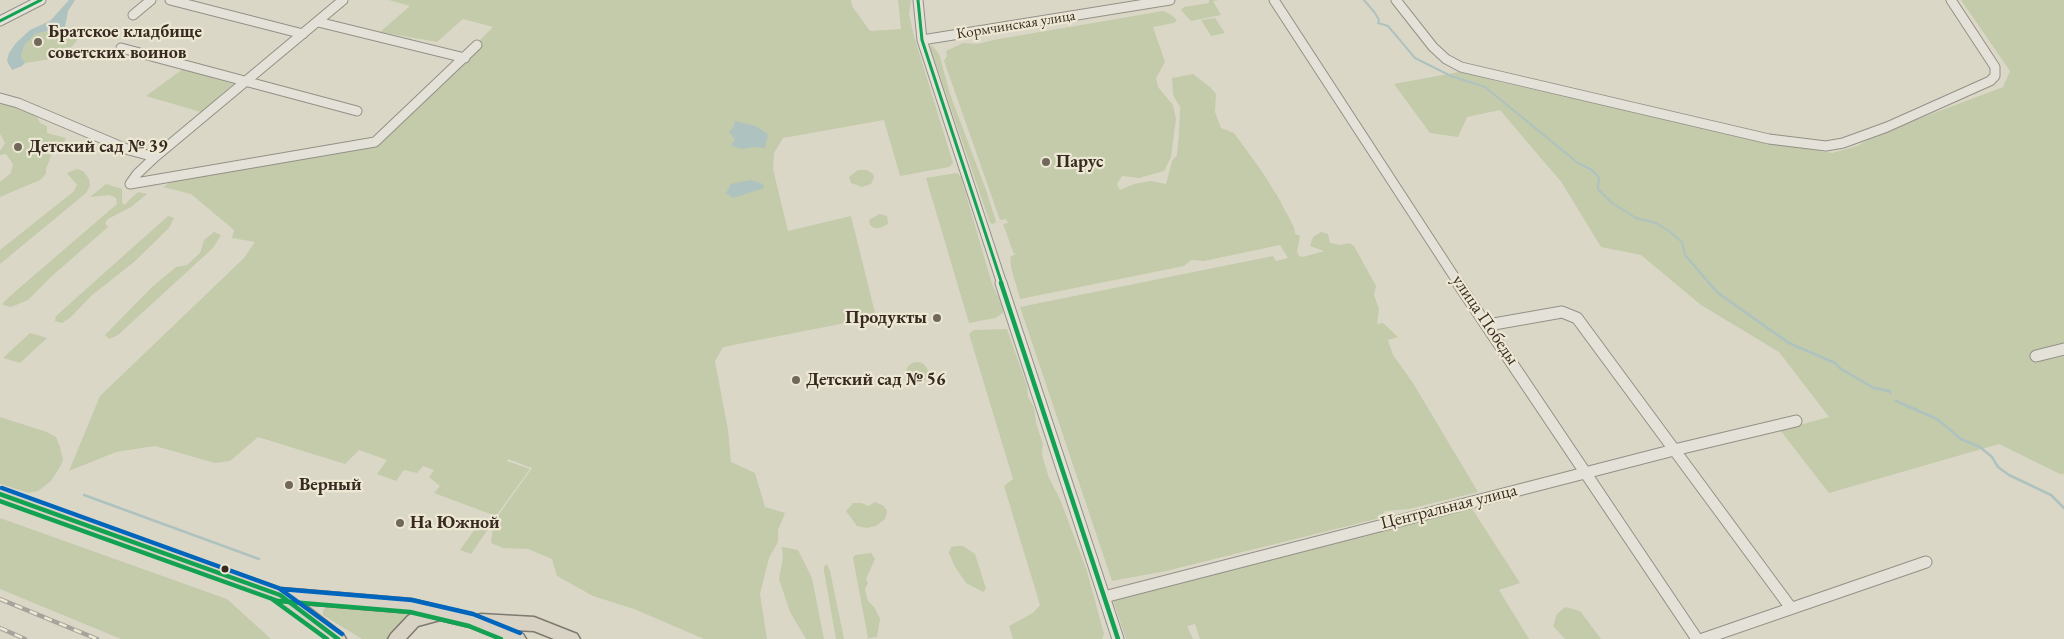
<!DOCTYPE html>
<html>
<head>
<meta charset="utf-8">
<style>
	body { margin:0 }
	canvas { display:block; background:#dbd7c6 }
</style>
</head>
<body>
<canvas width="2064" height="639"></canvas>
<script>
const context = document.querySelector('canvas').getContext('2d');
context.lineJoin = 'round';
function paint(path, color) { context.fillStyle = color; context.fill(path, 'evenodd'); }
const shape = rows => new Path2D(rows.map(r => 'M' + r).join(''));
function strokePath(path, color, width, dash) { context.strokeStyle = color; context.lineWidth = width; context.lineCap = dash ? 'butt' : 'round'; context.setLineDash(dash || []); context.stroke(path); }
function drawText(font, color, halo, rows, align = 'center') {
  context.font = font + ' "EB Garamond",serif'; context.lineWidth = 4.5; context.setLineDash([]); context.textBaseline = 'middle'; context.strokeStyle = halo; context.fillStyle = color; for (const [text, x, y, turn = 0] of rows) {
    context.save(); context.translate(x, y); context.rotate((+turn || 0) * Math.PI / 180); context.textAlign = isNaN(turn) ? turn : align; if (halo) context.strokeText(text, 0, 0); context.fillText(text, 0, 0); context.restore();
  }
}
paint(shape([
	[389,0,851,0,852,6,870,31,901,29,898,0,911,0,909,14,914,36,953,163,949,167,900,176,884,120,783,138,774,153,773,169,788,231,851,216,876,317,723,347,715,361,728,430,731,462,755,473,765,507,785,513,778,530,778,542,769,558,760,594,767,639,704,639,634,609,593,596,557,576,552,559,528,549,503,548,491,543,493,526,497,517,532,468,508,459,507,461,530,469,496,516,434,493,440,486,429,477,434,470,423,466,417,473,404,470,396,481,377,474,387,460,359,450,345,464,258,437,230,461,215,463,155,446,116,452,69,471,100,396,244,258,255,242,232,238,234,230,191,194,163,187,174,180,376,145,493,27,463,19,437,42,380,32,410,6],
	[1209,0,1218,0,1213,1,1221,15,1191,21,1181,10,1184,7,1209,3],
	[1961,0,2064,0,2064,474,2060,474,1999,444,1829,493,1780,430,1829,417,1779,352,1701,305,1641,255,1601,247,1562,183,1500,110,1467,117,1458,137,1430,133,1394,84,1464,71,1499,82,1784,145,1832,153,1857,146,1876,135,2003,87,2010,71],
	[1163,11,1170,14,1177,20,1174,23,1153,27,1165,62,1156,78,1158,87,1173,105,1176,119,1171,157,1164,171,1139,178,1122,176,1117,184,1120,190,1134,184,1151,181,1166,184,1172,161,1177,155,1179,134,1180,107,1173,95,1172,78,1193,74,1210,87,1216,94,1215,112,1221,128,1234,133,1261,170,1278,197,1294,227,1295,234,1300,236,1297,251,1299,256,1303,257,1324,251,1310,246,1313,237,1321,232,1328,234,1330,243,1341,245,1349,243,1354,246,1376,286,1374,295,1379,309,1377,324,1383,323,1398,337,1388,340,1393,355,1413,383,1478,492,1409,509,1385,511,1380,518,1166,571,1112,581,1020,307,1273,256,1276,261,1288,258,1280,245,1204,261,1191,260,1184,266,1020,299,1011,267,1010,257,1018,253,1014,254,1003,224,1008,223,1006,219,1000,220,944,61,947,56,946,51,963,43,978,44,993,40],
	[1215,18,1225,33,1211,36,1201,20],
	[65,27,77,29,78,33,78,39,69,50,52,59,25,63,21,57,24,46,35,34],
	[932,45,939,54,950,94,986,190,996,222,993,224,990,223,930,47],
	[183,69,233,84,201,112,146,96],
	[0,102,35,113,40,123,47,126,47,133,66,138,64,143,53,151,46,169,46,174,40,180,0,197,0,182,11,173,13,164,6,154,0,155,0,151,5,143,0,134],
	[77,169,83,171,89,179,90,186,86,193,0,264,0,250,73,192,77,185,67,173],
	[858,170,867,170,873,174,874,178,871,184,862,187,851,183,849,177],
	[957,173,961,177,992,284,1003,307,1003,313,995,318,969,323,926,178],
	[106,184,122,189,122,202,124,205,138,192,147,194,131,207,108,219,105,223,108,227,52,276,28,300,11,307,3,305,2,304,10,296,117,204,116,198,110,195,90,197],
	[879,214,887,216,888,224,880,228,874,228,870,225,869,220],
	[168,216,174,218,169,228,134,262,91,296,71,317,62,323,55,321,56,316],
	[214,232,221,235,213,248,118,335,109,339,105,335,152,287,176,267,187,265,200,253,204,240],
	[1007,329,1027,386,1028,397,1034,407,1036,423,1043,444,1042,455,1049,478,1060,499,1087,571,1104,634,1102,639,1013,639,1009,626,1033,613,1040,605,1004,486,1013,479,969,334,974,330],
	[30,333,47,338,20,363,3,358],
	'906 373a11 11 0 1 1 22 0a11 11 0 1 1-22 0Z',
	[0,417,47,432,56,437,60,447,63,460,60,467,51,481,38,491,29,493,0,484],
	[875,502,884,506,887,511,885,519,876,526,867,528,857,526,846,511,853,503,862,503,868,506],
	[1469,504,1520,583,1499,590,1529,639,1200,639,1195,624,1187,626,1193,639,1126,639,1112,598],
	[0,518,227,599,271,639,121,639,0,589],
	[480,522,491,525,471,554,460,550],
	[957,546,963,546,975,554,986,589,983,592,966,583,955,567,949,553,951,547],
	[782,547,798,550,812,578,824,639,806,639,790,612,779,579,783,558],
	[871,553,875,559,866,579,868,583,865,589,868,601,875,608,880,619,877,637,864,639,868,638,853,558,855,555],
	[827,564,830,571,844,639,836,639,824,571,824,566],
	[330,605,414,613,391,639,362,639,323,615,323,610],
	[1565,607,1580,611,1601,639,1565,639,1553,626,1557,614]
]), '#c3cbab');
paint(shape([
	[69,0,75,0,68,11,65,27,35,34,24,46,21,57,25,63,22,66,12,70,7,61,9,53,16,43,30,30,50,21],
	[735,121,755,126,768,134,765,148,753,147,741,149,731,145,735,139,729,132,733,128],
	[751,180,763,184,764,188,733,198,726,193,731,184]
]), '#aec2bf');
strokePath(shape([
	[1364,0,1375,13,1379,20,1378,23,1388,26,1415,58,1451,76,1485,87,1578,163,1592,170,1599,178,1598,189,1612,203,1636,218,1656,223,1670,232,1682,242,1685,255,1710,284]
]), '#aec2bf', 2);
strokePath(shape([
	[1709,283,1718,293,1789,343,1835,363,1841,369,1874,388,1890,391,1890,393],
	[1896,401,1937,419,1961,439,1980,447,1992,457,1998,467,2009,475,2051,495,2064,508],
	[84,495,259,559]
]), '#aec2bf', 2.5);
const minorFar1 = shape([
	[170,0,303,34],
	[918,0,922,40,1002,284],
	[1274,0,1459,284],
	[1396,0,1433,47,1446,59,1461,67,1769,139,1826,146,1843,143,1887,127,1990,81,1995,76,1995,67,1951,0],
	[133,15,151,0],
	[0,21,41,0],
	[318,22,465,58],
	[922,40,1170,0],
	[121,48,357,111],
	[0,98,18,103,129,150,155,157],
	[130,184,375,142,477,45],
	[130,184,137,174,155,157,343,0]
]);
const minor = shape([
	[1001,283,1118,639],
	[1458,283,1697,639],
	[1488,325,1562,312,1577,318,1791,608],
	[2036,356,2064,349],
	[1104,597,1674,450,1796,421],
	[1703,639,1926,562]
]);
const major = shape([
	[0,488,280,588,411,599,477,615,481,614,534,617,577,634,580,639,554,639,534,631,514,630,523,634,526,639,500,639,470,627,440,620,418,626,406,639,388,639,391,634,408,616,413,613,304,604,343,634,346,639,326,639,275,600,0,500,0,488]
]);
strokePath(minorFar1, '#949086', 11);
strokePath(minor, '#949086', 13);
strokePath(major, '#7e796f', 3);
strokePath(minorFar1, '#e4e1d9', 9);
strokePath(minor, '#e4e1d9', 11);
paint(major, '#d8d2c4');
const rail = shape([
	[0,599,97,639],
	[0,628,25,639]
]);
strokePath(rail, '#a6a39c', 4.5);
strokePath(rail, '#ede8d4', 2.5, [8]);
strokePath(shape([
	[918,0,922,40,1002,284],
	[0,21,41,0]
]), '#12a252', 3);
strokePath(shape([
	[1001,283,1118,639],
	[0,494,280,595,338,639]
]), '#12a252', 4.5);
strokePath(shape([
	[0,501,278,601,410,612,469,626,501,639],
	[272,599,327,639]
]), '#12a252', 4.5);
strokePath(shape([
	[2,488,281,589,412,600,473,614,520,633],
	[280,589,342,634]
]), '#0065bd', 4.5);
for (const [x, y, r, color] of [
	[38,42,5,"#71675b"],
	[18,147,5,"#71675b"],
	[1046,162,5,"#71675b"],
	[937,318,5,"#71675b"],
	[796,380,5,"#71675b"],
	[289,485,5,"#71675b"],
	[400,523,5,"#71675b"],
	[225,569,4.5,"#382a21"]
]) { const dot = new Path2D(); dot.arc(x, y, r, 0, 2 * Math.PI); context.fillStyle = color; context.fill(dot); strokePath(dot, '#ede8d4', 2); }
drawText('15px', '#382a21', '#ede8d4', [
	["Кормчинская улица",1016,25,-9]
]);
drawText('bold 18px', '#382a21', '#ede8d4', [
	["Братское кладбище",48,32],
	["советских воинов",48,53],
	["Детский сад № 39",28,147],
	["Парус",1056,162],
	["Продукты",927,318,"right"],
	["Детский сад № 56",806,380],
	["Верный",299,485],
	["На Южной",410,523]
], 'left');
drawText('18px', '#382a21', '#ede8d4', [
	["улица Победы",1485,320,56],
	["Центральная улица",1449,507,-14]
]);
</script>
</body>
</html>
